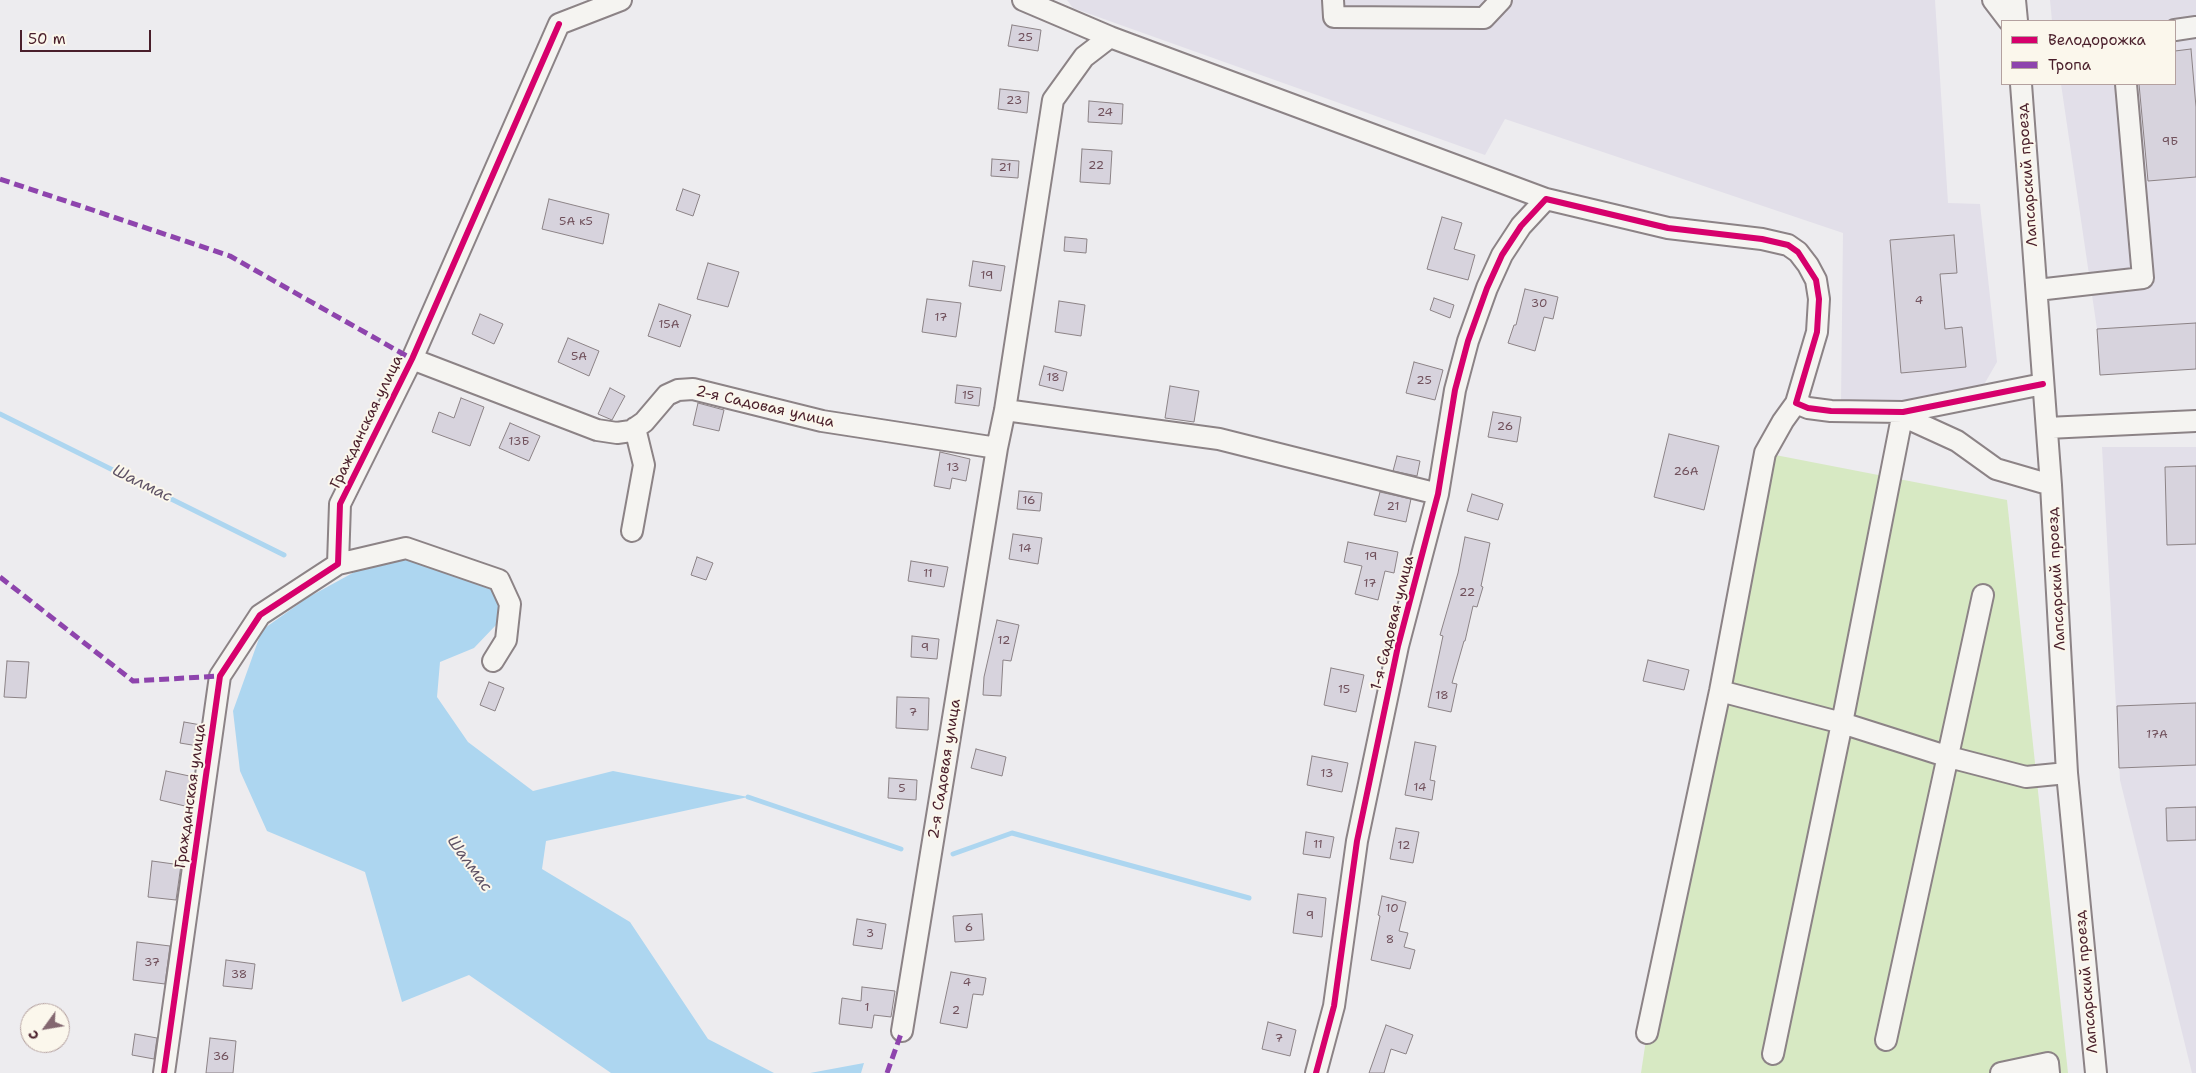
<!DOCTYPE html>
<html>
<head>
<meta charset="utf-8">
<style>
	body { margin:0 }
	#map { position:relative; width:2196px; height:1073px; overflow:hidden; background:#edecef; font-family:"Shantell Sans",sans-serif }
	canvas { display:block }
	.legend { position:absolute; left:2001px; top:20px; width:175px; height:65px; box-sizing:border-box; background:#fbf7ec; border:1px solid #b4a19f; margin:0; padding:6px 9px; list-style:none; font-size:15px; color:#4a1f2b }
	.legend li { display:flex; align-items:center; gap:10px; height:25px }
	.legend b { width:25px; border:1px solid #b4a19f }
	.north { position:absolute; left:20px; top:1003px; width:50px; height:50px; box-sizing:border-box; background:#fbf7ec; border:1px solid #b4a19f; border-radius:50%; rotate:238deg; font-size:14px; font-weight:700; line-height:20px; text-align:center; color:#4a1f2b }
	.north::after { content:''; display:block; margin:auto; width:18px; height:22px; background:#836770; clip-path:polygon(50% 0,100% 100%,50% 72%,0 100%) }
	.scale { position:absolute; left:20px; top:30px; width:131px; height:22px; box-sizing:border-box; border:2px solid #4a1f2b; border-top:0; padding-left:6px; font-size:15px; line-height:18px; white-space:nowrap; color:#4a1f2b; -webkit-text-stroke:4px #fbf7ec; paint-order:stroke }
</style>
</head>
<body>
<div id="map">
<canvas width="2196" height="1073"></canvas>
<ul class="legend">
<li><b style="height:6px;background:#d6006c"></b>Велодорожка</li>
<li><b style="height:6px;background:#8e44ad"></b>Тропа</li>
</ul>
<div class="north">С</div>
<div class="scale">50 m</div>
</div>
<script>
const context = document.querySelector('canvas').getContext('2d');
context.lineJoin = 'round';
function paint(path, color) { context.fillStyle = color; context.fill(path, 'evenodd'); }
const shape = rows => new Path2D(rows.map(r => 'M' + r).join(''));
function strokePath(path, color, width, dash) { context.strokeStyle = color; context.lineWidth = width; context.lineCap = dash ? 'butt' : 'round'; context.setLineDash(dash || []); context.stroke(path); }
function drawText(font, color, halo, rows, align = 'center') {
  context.font = font + ' "Shantell Sans",sans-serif'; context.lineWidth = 4; context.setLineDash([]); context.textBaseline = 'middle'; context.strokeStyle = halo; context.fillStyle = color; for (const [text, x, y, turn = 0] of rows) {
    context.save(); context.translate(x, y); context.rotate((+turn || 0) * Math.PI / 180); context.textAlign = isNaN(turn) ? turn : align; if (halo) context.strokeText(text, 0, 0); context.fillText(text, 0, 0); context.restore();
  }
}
paint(shape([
	[1067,0,1935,0,1948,203,1980,204,1997,362,1982,388,1963,389,1963,398,1841,404,1843,233,1505,119,1485,155,1073,8],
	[2050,0,2196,0,2196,369,2100,375,2097,329,2061,84,2175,84,2175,21,2052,21],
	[2102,447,2196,447,2196,1073,2192,1073,2120,780]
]), '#e2dfe9');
paint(shape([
	[1765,453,2007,500,2068,1073,1641,1073,1647,1033]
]), '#d7e9c3');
paint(shape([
	[413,558,493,590,501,607,496,625,474,648,440,662,437,697,468,742,533,791,613,771,748,797,546,841,542,869,630,922,708,1039,774,1073,611,1073,469,975,402,1002,365,872,267,831,240,771,233,711,262,630,307,598,369,564],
	[864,1063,861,1073,810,1073]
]), '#add6f0');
strokePath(shape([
	[0,414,284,555],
	[748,797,901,849],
	[953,854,1012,833,1249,898]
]), '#add6f0', 5);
const building = shape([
	[1012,25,1041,30,1038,51,1008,46,1012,25],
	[2191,49,2196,107,2196,177,2148,181,2139,84,2175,84,2175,51,2191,49],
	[1000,89,1029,92,1027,113,998,109,1000,89],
	[1089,101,1123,104,1122,124,1088,122,1089,101],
	[1082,149,1112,151,1110,184,1080,182,1082,149],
	[992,159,1019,161,1018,178,991,176,992,159],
	[683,189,700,195,693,216,676,210,683,189],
	[549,199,609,214,603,244,542,229,549,199],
	[1442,217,1462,223,1454,249,1475,255,1468,280,1427,269,1442,217],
	[1954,235,1957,273,1940,274,1945,329,1962,327,1966,367,1901,373,1890,240,1954,235],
	[1065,237,1087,239,1086,253,1064,251,1065,237],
	[973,261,1005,266,1001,291,969,286,973,261],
	[708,263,739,272,728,307,697,299,708,263],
	[1525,289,1558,297,1553,319,1544,317,1535,351,1508,343,1514,325,1516,325,1525,289],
	[1434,298,1454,305,1450,318,1430,310,1434,298],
	[927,299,961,303,956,337,922,332,927,299],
	[1059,301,1085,305,1081,336,1055,332,1059,301],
	[659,304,691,315,680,347,648,336,659,304],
	[480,314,503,324,494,344,472,334,480,314],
	[2196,323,2196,369,2100,375,2097,329,2196,323],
	[568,338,599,351,589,376,558,362,568,338],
	[1414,362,1443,370,1435,400,1406,393,1414,362],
	[1044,366,1067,372,1063,391,1039,385,1044,366],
	[957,385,981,388,979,406,955,403,957,385],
	[1170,386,1199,391,1194,422,1165,418,1170,386],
	[610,388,625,396,612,420,598,414,610,388],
	[461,398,484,407,470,446,432,432,439,412,454,418,461,398],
	[698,403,724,410,719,431,693,425,698,403],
	[1493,412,1521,417,1517,442,1488,437,1493,412],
	[510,423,540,436,529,461,499,448,510,423],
	[1669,434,1719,446,1704,510,1654,497,1669,434],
	[940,452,970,459,966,481,952,478,950,489,934,486,940,452],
	[1397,456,1420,461,1417,476,1393,471,1397,456],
	[2196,466,2196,544,2167,545,2165,467,2196,466],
	[1019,491,1042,493,1040,511,1017,509,1019,491],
	[1380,492,1411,499,1406,522,1374,515,1380,492],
	[1472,494,1503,504,1498,520,1467,511,1472,494],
	[1013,534,1042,538,1038,564,1009,559,1013,534],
	[1465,537,1490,543,1481,586,1483,587,1477,607,1473,606,1465,641,1464,641,1452,683,1457,684,1451,712,1428,707,1443,636,1440,635,1458,573,1465,537],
	[1348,542,1398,552,1394,573,1385,571,1378,600,1355,594,1362,566,1344,562,1348,542],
	[697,557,713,563,706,580,691,575,697,557],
	[911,561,948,567,944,587,908,581,911,561],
	[997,620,1019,625,1011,661,1003,660,1001,696,983,695,984,677,997,620],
	[912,636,939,639,937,659,911,657,912,636],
	[1648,660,1689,670,1684,690,1643,681,1648,660],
	[7,661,29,662,26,698,4,697,7,661],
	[1331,668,1364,675,1356,712,1324,705,1331,668],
	[489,682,504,688,495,711,480,705,489,682],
	[897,697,929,698,928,730,896,728,897,697],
	[2196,703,2196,765,2119,768,2117,706,2196,703],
	[184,722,201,725,198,746,180,743,184,722],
	[1415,742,1436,746,1430,780,1435,781,1432,800,1405,795,1415,742],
	[976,749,1006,757,1002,776,971,768,976,749],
	[1312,756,1348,763,1342,792,1307,785,1312,756],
	[166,771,194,777,189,807,160,800,166,771],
	[889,778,917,780,916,800,888,798,889,778],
	[2196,807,2196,840,2167,841,2166,808,2196,807],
	[1396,828,1419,832,1413,863,1390,859,1396,828],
	[1306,832,1334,837,1330,858,1303,854,1306,832],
	[152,861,181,865,176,900,148,897,152,861],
	[1298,894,1326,898,1322,937,1293,933,1298,894],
	[1382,896,1406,902,1399,931,1408,933,1404,947,1415,950,1410,969,1371,960,1380,916,1378,915,1382,896],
	[982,914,984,940,955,942,953,916,982,914],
	[857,919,886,924,882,949,853,945,857,919],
	[137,942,170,946,165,984,133,980,137,942],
	[226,960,255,964,252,989,223,986,226,960],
	[951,972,986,978,983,995,973,994,967,1028,940,1023,951,972],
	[862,987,895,991,891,1017,874,1015,872,1028,839,1024,842,998,861,1001,862,987],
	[1268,1022,1296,1030,1290,1056,1262,1049,1268,1022],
	[1386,1025,1413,1035,1406,1054,1391,1049,1384,1073,1369,1073,1386,1025],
	[135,1034,157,1038,154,1059,132,1055,135,1034],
	[210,1038,236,1041,233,1073,206,1073,210,1038]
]);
paint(building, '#d7d3dd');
strokePath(building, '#8c8386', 1);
const minor = shape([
	[1023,0,1110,37,1546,199,1668,228,1762,239,1788,245,1798,252,1808,265,1816,280,1819,299,1817,332,1796,403,1783,421,1765,453,1720,691,1647,1033],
	[1333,0,1334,17,1484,18,1501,0],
	[1993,0,2009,21],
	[2015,0,2017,21],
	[2175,30,2196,27],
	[2021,84,2051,485,2067,773,2096,1073],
	[2037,290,2143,278,2126,84],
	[412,359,597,430,617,433,631,431,644,422,667,395,678,390,693,389,822,421,997,448],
	[1796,403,1808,408,1831,411,1903,412,2043,384],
	[1005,410,1219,439,1438,494],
	[1903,412,1911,420,1957,441,1996,469,2051,485],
	[2047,428,2196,421],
	[632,531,644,465,635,428],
	[338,564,406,548,499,580,510,604,506,640,493,661],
	[1720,691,1842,723,1949,757,2026,777,2067,773],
	[902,1031,997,448,1005,410,1053,100,1084,57,1110,37],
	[1886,1040,1983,595],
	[1773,1054,1842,723,1903,412],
	[164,1073,220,676,260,615,338,564,340,504,412,359,559,24,621,0],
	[1316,1073,1334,1006,1357,841,1398,646,1438,494,1455,390,1468,341,1487,288,1502,255,1521,226,1546,199],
	[2001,1073,2048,1063,2049,1073]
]);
strokePath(minor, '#8c8386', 24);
strokePath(minor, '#f5f4f1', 20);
strokePath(shape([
	[0,179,230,256,412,359],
	[0,577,133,681,220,676],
	[887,1073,902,1031]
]), '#8e44ad', 5, [10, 5]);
strokePath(shape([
	[164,1073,220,676,260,615,338,564,340,504,412,359,559,24],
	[1316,1073,1334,1006,1357,841,1398,646,1438,494,1455,390,1468,341,1487,288,1502,255,1521,226,1546,199,1668,228,1762,239,1788,245,1798,252,1816,280,1819,299,1817,332,1796,403,1808,408,1831,411,1903,412,2043,384]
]), '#d6006c', 6);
drawText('12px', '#70505b', null, [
	["25",1025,38],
	["23",1014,101],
	["24",1105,113],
	["9Б",2170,142],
	["22",1096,166],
	["21",1005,168],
	["5А к5",576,222],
	["19",987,276],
	["4",1919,301],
	["30",1539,304],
	["17",941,318],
	["15А",669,325],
	["5А",579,357],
	["18",1053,378],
	["25",1424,381],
	["15",968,396],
	["26",1505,427],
	["13Б",519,442],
	["13",953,468],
	["26А",1686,472],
	["16",1029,501],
	["21",1393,507],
	["14",1025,549],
	["19",1371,557],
	["11",928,574],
	["17",1370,584],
	["22",1467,593],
	["12",1004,641],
	["9",925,648],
	["15",1344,690],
	["18",1442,696],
	["7",913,713],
	["17А",2157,735],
	["13",1327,774],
	["14",1420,788],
	["5",902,789],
	["11",1318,845],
	["12",1404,846],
	["10",1392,909],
	["9",1310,916],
	["6",969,928],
	["3",870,934],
	["8",1390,940],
	["37",152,963],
	["38",239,975],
	["4",967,983],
	["1",867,1008],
	["2",956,1011],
	["7",1279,1039],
	["36",221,1057]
]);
drawText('15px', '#4a1f2b', '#fbf7ec', [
	["Лапсарский проезд",2028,175,-94],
	["2-я Садовая улица",765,407,13],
	["Гражданская улица",367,422,-64],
	["Лапсарский проезд",2057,579,-93],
	["1-я Садовая улица",1393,623,-76],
	["2-я Садовая улица",945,769,-81],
	["Гражданская улица",191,796,-82],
	["Лапсарский проезд",2087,982,-95]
]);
drawText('italic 16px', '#5f5366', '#fbf7ec', [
	["Шалмас",142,484,26],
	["Шалмас",469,864,54]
]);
</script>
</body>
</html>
